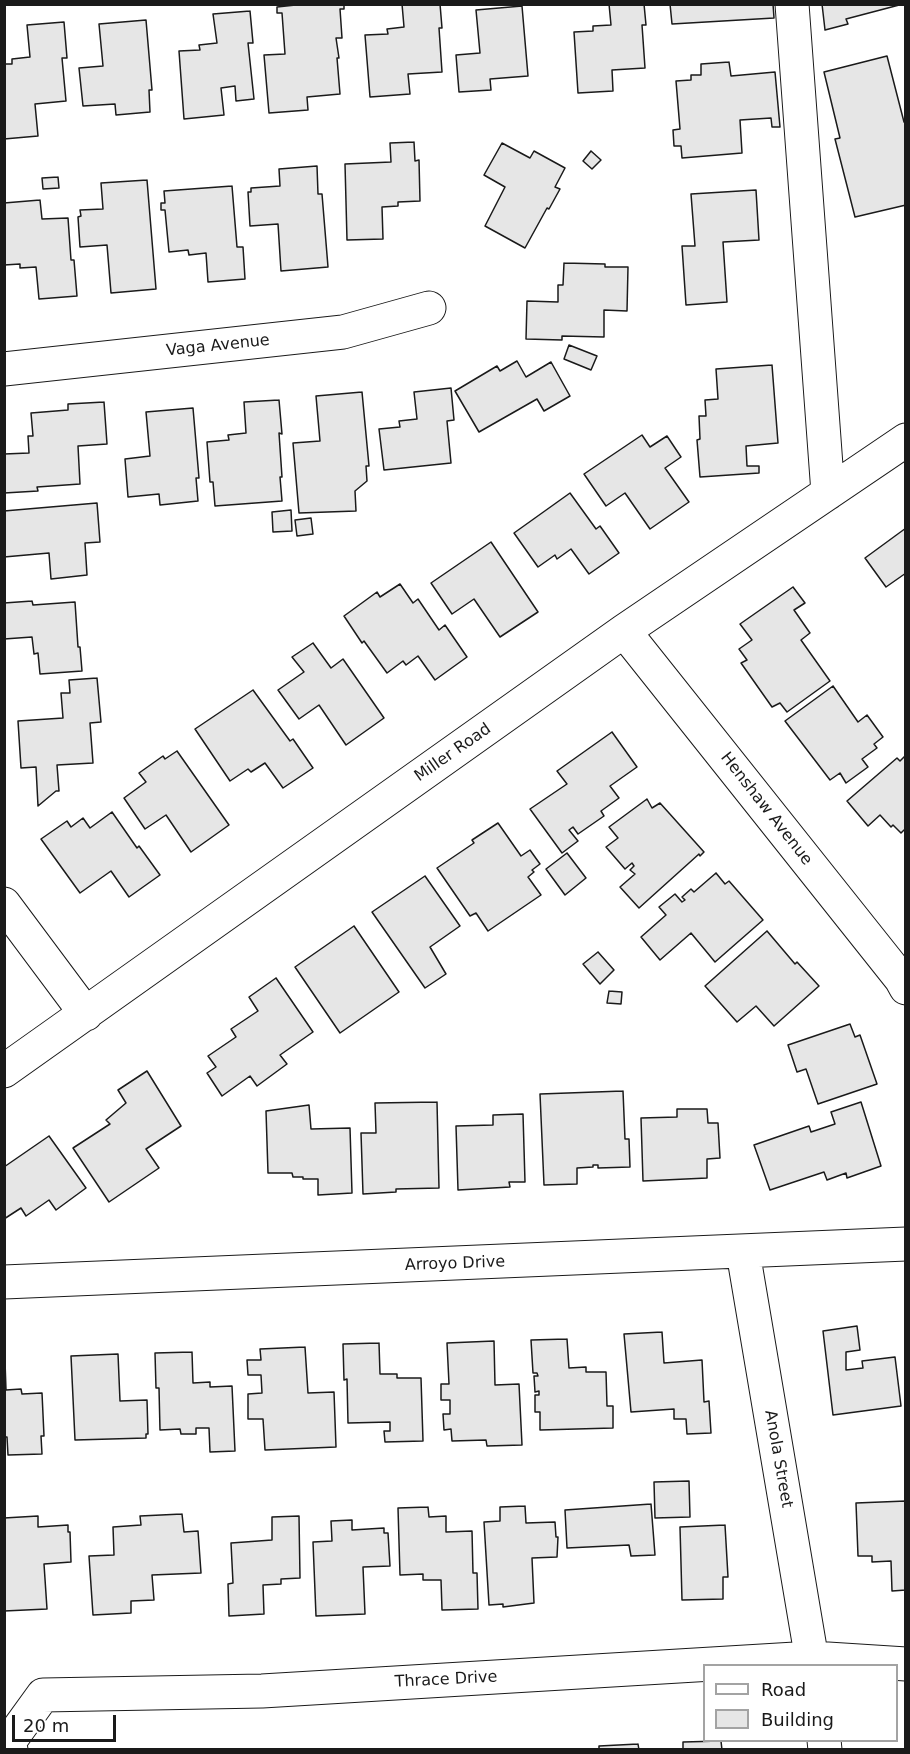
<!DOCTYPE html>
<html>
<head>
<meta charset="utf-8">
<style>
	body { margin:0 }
	#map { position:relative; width:910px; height:1754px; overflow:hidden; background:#fff; font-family:"DejaVu Sans",sans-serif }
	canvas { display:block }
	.frame { position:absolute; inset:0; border:6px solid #1a1a1a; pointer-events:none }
	.legend { position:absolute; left:703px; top:1664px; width:195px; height:78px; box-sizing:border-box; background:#fff; border:2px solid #a3a3a3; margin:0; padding:8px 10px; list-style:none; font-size:18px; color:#1a1a1a }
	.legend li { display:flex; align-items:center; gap:12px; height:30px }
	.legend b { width:30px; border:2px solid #a3a3a3 }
	.scale { position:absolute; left:12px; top:1715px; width:104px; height:27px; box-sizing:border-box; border:3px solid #1a1a1a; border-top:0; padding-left:8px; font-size:18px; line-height:21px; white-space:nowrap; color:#1a1a1a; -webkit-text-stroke:4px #fff; paint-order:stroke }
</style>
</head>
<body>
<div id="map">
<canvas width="910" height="1754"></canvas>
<div class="frame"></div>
<ul class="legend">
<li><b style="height:8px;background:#fff"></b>Road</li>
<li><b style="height:16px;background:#e6e6e6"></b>Building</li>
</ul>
<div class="scale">20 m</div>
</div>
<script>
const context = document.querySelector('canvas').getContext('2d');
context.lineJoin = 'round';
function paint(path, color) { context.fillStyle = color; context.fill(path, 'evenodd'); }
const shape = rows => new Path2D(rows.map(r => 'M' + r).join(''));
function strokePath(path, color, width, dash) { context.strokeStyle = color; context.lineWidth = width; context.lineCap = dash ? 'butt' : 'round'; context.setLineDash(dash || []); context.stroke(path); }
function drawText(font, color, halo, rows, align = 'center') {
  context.font = font + ' "DejaVu Sans",sans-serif'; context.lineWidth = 4.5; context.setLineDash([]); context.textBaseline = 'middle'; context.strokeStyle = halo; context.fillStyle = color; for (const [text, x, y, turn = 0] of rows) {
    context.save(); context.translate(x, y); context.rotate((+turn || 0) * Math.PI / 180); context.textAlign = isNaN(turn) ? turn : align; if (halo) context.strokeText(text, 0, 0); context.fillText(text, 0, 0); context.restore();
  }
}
const building = shape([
	[305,4,344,4,344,9,340,9,342,38,336,38,339,58,337,58,340,94,307,97,308,110,269,113,264,55,285,54,282,13,277,13,277,7,305,4],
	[402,4,440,4,442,28,439,28,442,72,408,74,410,94,370,97,365,35,388,34,387,29,404,27,402,4],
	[609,4,644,4,646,25,642,25,645,68,612,70,613,91,578,93,574,32,593,31,593,26,611,25,609,4],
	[670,4,773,4,774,18,672,24,670,4],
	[822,4,903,4,846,19,848,24,825,30,822,4],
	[522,6,528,76,490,79,491,90,459,92,456,55,480,53,476,10,522,6],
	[250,11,253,43,248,43,254,99,236,101,235,86,221,88,224,115,184,119,179,51,200,50,199,45,217,43,213,14,250,11],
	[146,20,152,90,149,90,150,112,116,115,115,104,83,106,79,68,103,66,99,24,146,20],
	[64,22,67,58,62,58,66,101,35,104,38,136,4,139,4,64,12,64,12,59,30,57,27,25,64,22],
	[887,56,904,122,906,121,906,205,855,217,835,139,840,138,824,72,887,56],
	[729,62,731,76,775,72,780,127,772,127,771,118,740,120,742,153,682,158,681,146,674,146,673,130,680,129,676,81,691,80,691,75,701,75,701,64,729,62],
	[414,142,415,161,419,160,420,201,398,202,398,206,382,207,383,239,347,240,345,164,391,162,390,143,414,142],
	[502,143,530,158,534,151,565,168,555,187,560,189,549,209,547,208,525,248,485,226,505,187,484,175,502,143],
	[591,151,601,160,592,169,583,161,591,151],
	[317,166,318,194,322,194,328,267,281,271,278,224,250,226,248,192,251,192,251,188,280,186,279,169,317,166],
	[58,177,59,188,43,189,42,178,58,177],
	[147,180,156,289,111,293,107,245,80,247,78,217,81,216,80,210,103,209,101,183,147,180],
	[232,186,237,247,243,247,245,279,208,282,206,253,189,255,188,250,169,252,165,210,161,210,161,203,165,203,164,191,232,186],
	[756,190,759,240,723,242,727,302,686,305,682,246,695,246,691,194,756,190],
	[40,200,42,219,68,218,71,260,74,260,77,296,39,299,36,267,20,268,20,264,4,265,4,203,40,200],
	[564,263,605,264,605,267,628,267,627,311,604,310,604,337,562,336,562,340,526,339,527,301,558,302,558,285,563,285,564,263],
	[569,345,597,356,591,370,564,359,569,345],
	[517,361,526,377,551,362,570,396,544,411,537,399,479,432,455,391,497,366,500,371,517,361],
	[772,365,778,443,746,446,747,466,759,466,759,473,700,477,697,440,700,439,699,416,706,416,705,400,718,399,716,369,772,365],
	[451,388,454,420,447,421,451,463,384,470,379,429,400,427,399,421,417,419,414,392,451,388],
	[362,392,369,466,366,466,367,481,355,491,356,511,299,513,293,443,320,441,316,396,362,392],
	[279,400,282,434,279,433,282,477,280,477,282,501,215,506,213,482,210,482,207,442,229,440,228,435,246,433,244,402,279,400],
	[104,402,107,444,78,446,80,484,37,487,38,491,4,493,4,454,29,453,28,436,33,436,31,413,68,410,68,404,104,402],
	[193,408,199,478,196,478,198,501,160,505,159,494,128,497,125,459,150,456,146,412,193,408],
	[642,435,650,447,667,436,681,457,665,468,689,502,650,529,625,493,606,506,584,474,642,435],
	[570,493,596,529,600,526,619,553,589,574,571,549,557,559,555,555,538,567,514,533,570,493],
	[97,503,100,542,85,543,87,575,51,579,49,553,4,557,4,511,97,503],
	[291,510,292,531,273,532,272,512,291,510],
	[311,518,313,534,297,536,295,520,311,518],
	[906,528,906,573,886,587,865,558,906,528],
	[491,542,538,612,500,637,474,599,452,614,431,583,491,542],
	[400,584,413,603,418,599,439,630,445,625,467,657,435,680,418,656,406,665,403,661,387,673,364,641,362,643,344,616,377,592,380,597,400,584],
	[793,587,805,603,794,610,810,633,801,640,830,681,787,712,780,703,772,707,741,663,747,660,739,649,752,640,740,624,793,587],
	[32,601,33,605,75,602,78,647,80,647,82,671,40,674,38,653,34,654,32,637,4,639,4,603,32,601],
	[313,643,331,668,343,659,384,718,346,745,319,705,299,719,278,690,304,672,292,657,313,643],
	[97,678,101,722,90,723,93,763,57,765,59,791,56,791,38,806,36,767,21,768,18,721,63,718,61,693,70,693,69,680,97,678],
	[833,686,858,722,867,715,883,737,874,744,877,748,862,759,868,767,846,783,840,773,830,780,785,721,833,686],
	[253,690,290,741,293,739,313,768,283,788,265,763,251,772,248,769,230,781,195,729,253,690],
	[612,732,637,767,610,786,619,798,601,811,604,816,578,834,573,827,569,830,578,841,562,853,530,809,567,784,557,771,612,732],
	[177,751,229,825,191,852,166,815,145,829,124,798,146,782,139,773,163,756,165,759,177,751],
	[906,755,906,831,904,830,901,833,893,825,891,827,880,815,868,826,847,801,897,758,900,761,906,755],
	[647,799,652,808,660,803,704,852,700,856,699,854,639,908,620,887,635,874,630,870,634,866,632,863,625,869,606,847,618,838,609,827,647,799],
	[112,812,137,848,139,846,160,875,129,897,111,871,80,893,41,839,67,821,71,827,83,818,90,828,112,812],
	[498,823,521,856,530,850,540,864,532,870,534,872,528,877,541,895,488,931,476,913,470,916,437,868,474,843,472,840,498,823],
	[567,853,586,878,565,895,546,869,567,853],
	[716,873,725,884,729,881,763,920,715,962,691,933,660,960,641,937,666,915,659,907,675,894,682,902,685,900,682,897,691,889,694,892,716,873],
	[425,876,460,926,430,947,446,974,425,988,372,912,425,876],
	[354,926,399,992,340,1033,295,967,354,926],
	[767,931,795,964,797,962,819,986,774,1026,756,1006,737,1022,705,986,767,931],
	[598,952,614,970,600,984,583,964,598,952],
	[276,978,313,1032,280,1055,287,1064,257,1086,250,1076,222,1096,207,1073,216,1067,208,1056,236,1037,231,1029,258,1011,249,997,276,978],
	[609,991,622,992,621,1004,607,1003,609,991],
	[850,1024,855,1037,860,1035,877,1084,818,1104,806,1069,797,1072,788,1045,850,1024],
	[147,1071,181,1126,146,1149,159,1168,109,1202,73,1148,110,1124,106,1120,126,1103,118,1090,147,1071],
	[623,1091,625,1139,629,1139,630,1167,598,1168,598,1165,593,1165,593,1167,577,1168,577,1184,544,1185,540,1094,623,1091],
	[437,1102,439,1188,396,1189,396,1192,363,1194,361,1133,376,1133,375,1103,437,1102],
	[861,1102,881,1166,847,1178,846,1173,827,1180,824,1172,770,1190,754,1145,809,1126,811,1132,835,1124,831,1112,861,1102],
	[309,1105,311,1129,350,1128,352,1193,318,1195,318,1179,303,1179,303,1177,293,1177,292,1173,268,1173,266,1111,309,1105],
	[677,1109,707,1109,708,1123,718,1123,720,1158,707,1159,707,1178,643,1181,641,1118,677,1117,677,1109],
	[523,1114,525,1182,509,1182,510,1187,458,1190,456,1126,493,1125,493,1115,523,1114],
	[49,1136,86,1188,56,1210,49,1200,26,1216,21,1208,4,1219,4,1167,49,1136],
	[857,1326,860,1350,846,1352,846,1370,863,1368,862,1361,895,1357,901,1406,833,1415,823,1331,857,1326],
	[662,1332,664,1363,702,1360,704,1402,709,1401,711,1433,687,1434,686,1419,674,1419,674,1409,631,1412,624,1334,662,1332],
	[567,1339,569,1368,586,1367,586,1372,606,1372,607,1406,613,1406,613,1428,540,1430,540,1412,535,1412,535,1395,539,1395,539,1391,535,1392,534,1376,538,1376,537,1373,533,1373,531,1340,567,1339],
	[494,1341,495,1385,519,1384,522,1445,487,1446,486,1440,452,1441,451,1429,444,1430,443,1414,450,1414,450,1400,441,1400,441,1384,449,1384,447,1343,494,1341],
	[379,1343,380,1374,397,1374,397,1378,421,1378,423,1441,385,1442,384,1431,390,1431,390,1422,348,1423,347,1379,344,1380,343,1344,379,1343],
	[305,1347,308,1393,334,1392,336,1447,265,1450,263,1419,248,1419,248,1394,262,1393,261,1375,248,1375,247,1360,261,1360,260,1349,305,1347],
	[192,1352,193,1383,210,1382,210,1387,232,1386,235,1451,210,1452,209,1428,196,1428,196,1434,181,1434,180,1429,160,1430,159,1388,156,1388,155,1353,192,1352],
	[118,1354,120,1401,147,1400,148,1434,146,1434,146,1438,75,1440,71,1356,118,1354],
	[5,1361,6,1390,21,1389,22,1394,42,1393,44,1436,41,1436,42,1454,8,1455,7,1437,4,1437,5,1361],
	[689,1481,690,1517,655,1518,654,1482,689,1481],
	[906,1501,906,1590,892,1591,891,1561,872,1562,872,1556,858,1556,856,1503,906,1501],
	[651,1504,655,1555,631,1556,629,1545,567,1548,565,1510,651,1504],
	[525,1506,526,1523,555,1522,556,1537,558,1537,557,1557,532,1558,534,1603,503,1607,503,1604,489,1605,484,1522,500,1521,500,1507,525,1506],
	[428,1507,429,1517,446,1516,446,1532,472,1531,473,1573,477,1573,478,1609,442,1610,441,1580,423,1580,423,1574,400,1575,398,1508,428,1507],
	[182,1514,184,1532,198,1531,201,1573,152,1575,154,1600,131,1601,131,1613,93,1615,89,1556,114,1555,113,1527,141,1525,140,1516,182,1514],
	[38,1516,38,1527,68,1525,68,1532,70,1532,71,1562,44,1564,47,1609,4,1611,4,1518,38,1516],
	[299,1516,300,1578,281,1579,281,1584,263,1585,264,1614,229,1616,228,1584,233,1583,231,1543,272,1540,272,1517,299,1516],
	[352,1520,352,1530,384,1528,384,1533,388,1533,390,1566,363,1567,365,1614,316,1616,313,1542,332,1541,331,1521,352,1520],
	[725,1525,728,1577,723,1577,723,1599,682,1600,680,1527,725,1525],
	[721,1741,722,1750,683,1750,683,1742,721,1741],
	[638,1744,639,1750,599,1750,599,1746,638,1744]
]);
paint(building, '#e6e6e6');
strokePath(building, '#1a1a1a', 1.5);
const minor = shape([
	[792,4,828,493],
	[4,369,343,332,429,308],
	[624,631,901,979,906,988],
	[4,904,86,1014],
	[4,1071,624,631,906,440],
	[743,1252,813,1666],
	[4,1282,906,1244],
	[824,1740,825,1750],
	[11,1750,9,1742,43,1695,262,1691,812,1658,906,1664]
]);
strokePath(minor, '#1a1a1a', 35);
strokePath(minor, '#fff', 33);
drawText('16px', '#1a1a1a', '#fff', [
	["Vaga Avenue",218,346,-6],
	["Miller Road",453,753,-35],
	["Henshaw Avenue",766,809,52],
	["Arroyo Drive",455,1264,-2],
	["Anola Street",778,1459,80],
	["Thrace Drive",446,1680,-3]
]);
</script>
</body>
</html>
